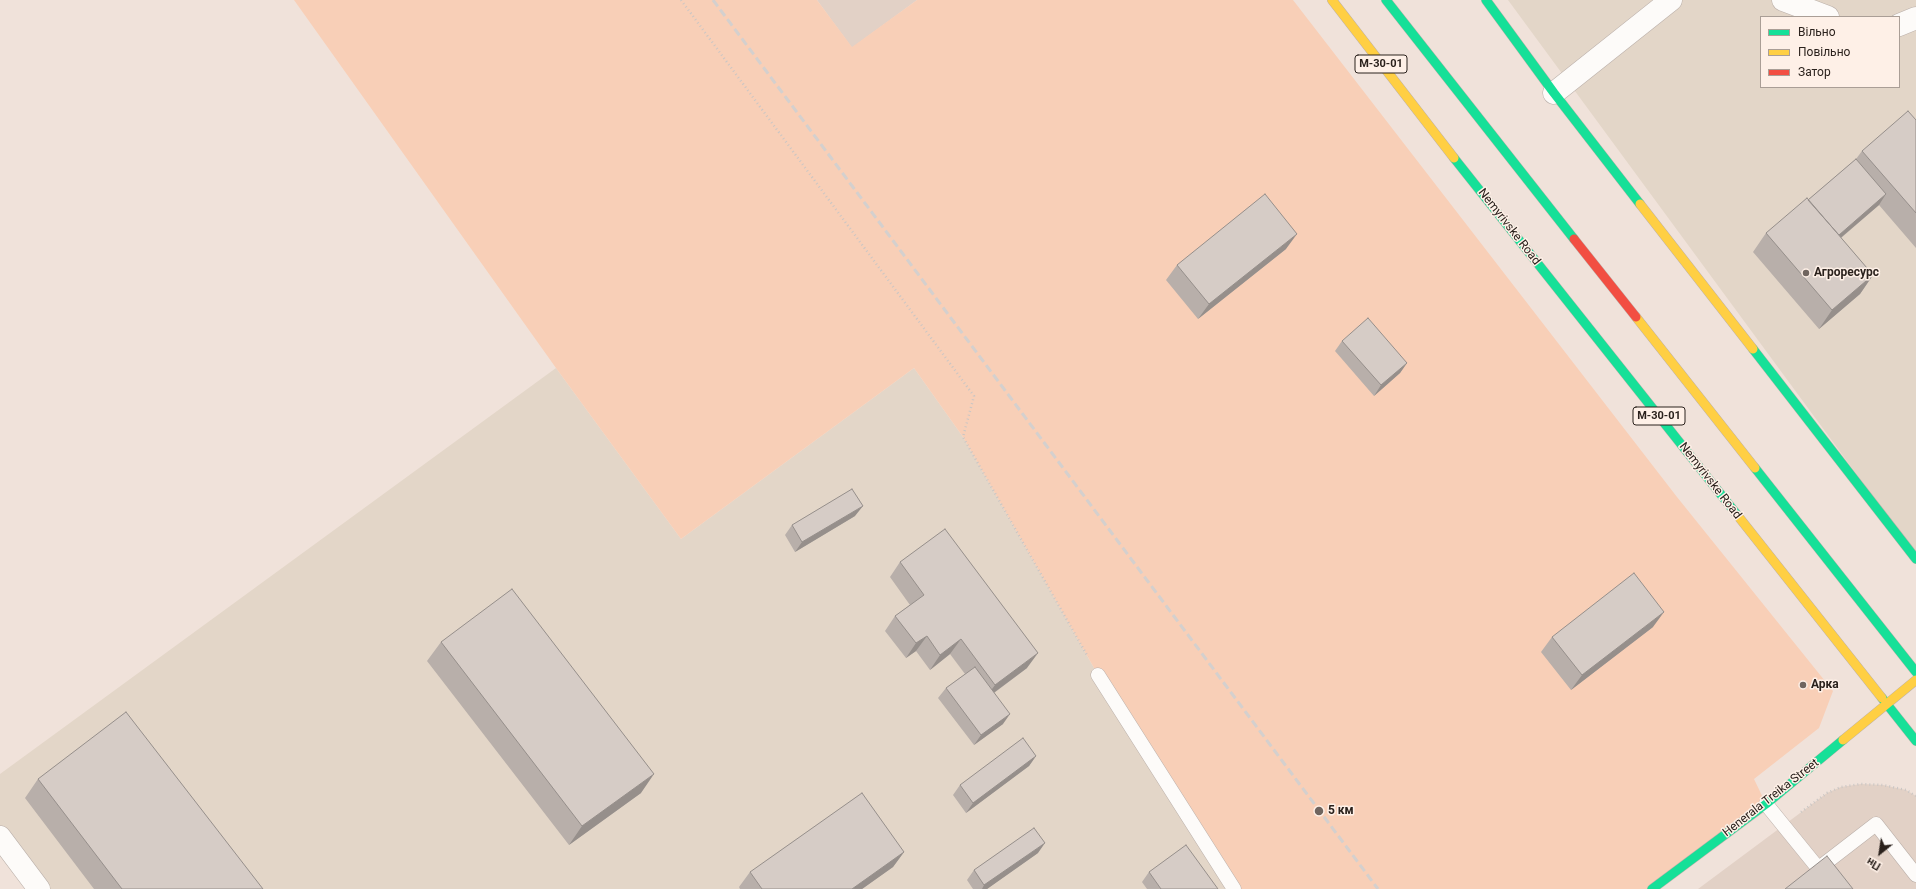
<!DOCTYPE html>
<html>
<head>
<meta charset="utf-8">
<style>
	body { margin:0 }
	#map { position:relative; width:1916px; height:889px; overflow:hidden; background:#f0e2da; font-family:Roboto,sans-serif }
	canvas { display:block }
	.legend { position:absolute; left:1760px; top:16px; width:140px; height:72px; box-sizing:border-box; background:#fef0e7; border:1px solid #aa9e96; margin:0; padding:5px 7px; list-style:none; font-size:12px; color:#2b221d }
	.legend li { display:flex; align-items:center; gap:8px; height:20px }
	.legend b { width:20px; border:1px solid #aa9e96 }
	.north { position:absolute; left:1860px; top:833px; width:40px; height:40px; -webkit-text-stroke:3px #fef0e7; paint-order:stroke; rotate:210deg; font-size:11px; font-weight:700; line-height:16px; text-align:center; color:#2b221d }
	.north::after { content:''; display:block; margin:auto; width:14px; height:18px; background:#2b221d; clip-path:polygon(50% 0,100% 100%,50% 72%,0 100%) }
</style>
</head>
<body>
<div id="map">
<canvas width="1916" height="889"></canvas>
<ul class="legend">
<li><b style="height:5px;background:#16e098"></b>Вільно</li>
<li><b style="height:5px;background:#ffcf43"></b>Повільно</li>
<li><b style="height:5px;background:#f24e42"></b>Затор</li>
</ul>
<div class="north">Пн</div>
</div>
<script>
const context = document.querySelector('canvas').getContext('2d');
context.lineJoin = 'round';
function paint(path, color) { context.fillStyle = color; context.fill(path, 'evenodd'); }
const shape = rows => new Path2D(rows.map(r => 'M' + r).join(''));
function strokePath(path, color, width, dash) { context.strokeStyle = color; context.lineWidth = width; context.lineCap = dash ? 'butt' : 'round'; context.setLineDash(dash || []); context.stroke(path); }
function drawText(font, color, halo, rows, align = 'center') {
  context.font = font + ' Roboto,sans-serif'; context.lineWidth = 3; context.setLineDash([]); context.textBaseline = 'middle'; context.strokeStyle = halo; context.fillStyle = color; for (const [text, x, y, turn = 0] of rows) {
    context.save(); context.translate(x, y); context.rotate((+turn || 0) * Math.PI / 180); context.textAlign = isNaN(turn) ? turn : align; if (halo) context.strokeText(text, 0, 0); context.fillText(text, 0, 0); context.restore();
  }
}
paint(shape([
	[817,0,917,0,852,48],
	[1861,784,1883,785,1906,790,1916,796,1916,889,1698,889,1827,793,1841,787]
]), '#e2d1c6');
paint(shape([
	[1508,0,1916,0,1916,555],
	[1761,17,1899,17,1899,87,1761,87],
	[556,368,681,539,914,368,963,437,1098,675,1234,889,39,889,0,837,0,774]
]), '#e3d6c8');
paint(shape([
	[294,0,817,0,852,47,917,0,1293,0,1677,497,1833,691,1819,728,1754,779,1766,804,1652,889,1234,889,1098,675,963,437,914,368,681,539,556,368]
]), '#f8cfb7');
const lane = shape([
	[1098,675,1234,889],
	[1766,804,1835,889],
	[1819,868,1876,824,1916,875]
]);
const street = shape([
	[1783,0,1828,17],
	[1899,25,1916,18],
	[1554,93,1671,0],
	[0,837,39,889]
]);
const fast = shape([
	[1386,0,1574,239],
	[1486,0,1554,93,1640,204],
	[1454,158,1738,516],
	[1753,349,1916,559],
	[1755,468,1916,672],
	[1882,698,1916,741],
	[1652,889,1766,804,1843,740]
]);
const slow = shape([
	[1332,0,1454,158],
	[1640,204,1753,349],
	[1636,317,1755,468],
	[1738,516,1882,698],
	[1843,740,1916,680]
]);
const jam = shape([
	[1574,239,1636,317]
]);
strokePath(lane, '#bbb0aa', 15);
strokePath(street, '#bbb0aa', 23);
strokePath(fast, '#bbb0aa', 10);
strokePath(slow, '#bbb0aa', 10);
strokePath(jam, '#bbb0aa', 10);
strokePath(shape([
	[681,0,974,396,963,437,1088,657],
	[1801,812,1827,793,1841,787,1861,784,1883,785,1906,790,1916,796]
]), '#cac6c4', 2.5, [1, 3]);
strokePath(lane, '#fdfbf9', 14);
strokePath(street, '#fdfbf9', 22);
strokePath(fast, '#16e098', 9);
strokePath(slow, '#ffcf43', 9);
strokePath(jam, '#f24e42', 9);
strokePath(shape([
	[713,0,1378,889]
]), '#d4d0ce', 3, [8, 4]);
paint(shape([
	[1916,120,1916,248,1879,205,1841,238,1873,275,1860,294,1819,329,1753,252,1766,233,1808,200,1856,159,1862,151],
	[1286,249,1198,319,1166,280,1177,265],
	[1342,341,1407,363,1400,373,1374,396,1335,351],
	[855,516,795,552,785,535,792,525],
	[900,562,1027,668,994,693,1003,724,974,745,938,698,946,688,965,674,950,654,930,670,916,651,906,658,885,631,895,616,910,605,890,577],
	[1653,627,1571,690,1541,652,1552,637],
	[441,642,641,793,569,845,427,661],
	[1036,756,1029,766,966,813,953,795,960,785],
	[38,779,263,889,94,889,25,798],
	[904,852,893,867,862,889,740,889,739,887,750,872],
	[1038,853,987,889,973,889,967,880,974,870],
	[1149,872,1218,889,1147,889,1142,882]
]), '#b8afaa');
paint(shape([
	[1886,194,1879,205,1824,252,1831,242],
	[1297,234,1286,249,1198,319,1209,304],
	[1873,275,1860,294,1819,329,1832,310],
	[1407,363,1400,373,1374,396,1381,385],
	[863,506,855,516,795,552,802,542],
	[1664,612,1653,627,1571,690,1582,675],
	[927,636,916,651,906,658,916,643],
	[961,639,950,654,930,670,940,655],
	[1038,653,1027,668,984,700,995,685],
	[1010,714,1003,724,974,745,981,735],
	[1036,756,1029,766,966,813,973,803],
	[654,774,641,793,569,845,582,826],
	[1045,843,1038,853,987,889,982,889,984,885],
	[904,852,893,867,862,889,852,889]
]), '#968f8b');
const building = shape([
	[1908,111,1916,120,1916,213,1862,151,1908,111],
	[1856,159,1886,194,1839,235,1808,200,1856,159],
	[1265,194,1297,234,1209,304,1177,265,1265,194],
	[1807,198,1873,275,1832,310,1766,233,1807,198],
	[1368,318,1407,363,1381,385,1342,341,1368,318],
	[852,489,863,506,802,542,792,525,852,489],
	[945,529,1038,653,995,685,961,639,940,655,927,636,916,643,895,616,924,595,900,562,945,529],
	[1634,573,1664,612,1582,675,1552,637,1634,573],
	[512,589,654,774,582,826,441,642,512,589],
	[975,667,1010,714,981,735,946,688,975,667],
	[126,712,263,889,122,889,38,779,126,712],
	[1023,738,1036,756,973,803,960,785,1023,738],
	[862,793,904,852,852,889,762,889,750,872,862,793],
	[1034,828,1045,843,984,885,974,870,1034,828],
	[1186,845,1218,889,1161,889,1149,872,1186,845],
	[1827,856,1853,889,1785,889,1827,856]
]);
paint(building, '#d6ccc6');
strokePath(building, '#968f8b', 1);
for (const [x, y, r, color] of [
	[1806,273,4,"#70655f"],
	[1803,685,4,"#70655f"],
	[1319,811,5,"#70655f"]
]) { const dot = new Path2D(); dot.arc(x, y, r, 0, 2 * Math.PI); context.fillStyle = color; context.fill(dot); strokePath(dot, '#fef0e7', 1.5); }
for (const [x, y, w] of [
	[1381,64,52],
	[1659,416,52]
]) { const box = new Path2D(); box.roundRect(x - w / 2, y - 9, w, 18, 3); context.fillStyle = '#fef0e7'; context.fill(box); strokePath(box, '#2b221d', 1); }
drawText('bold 11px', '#2b221d', null, [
	["М-30-01",1381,64],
	["М-30-01",1659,416]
]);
drawText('12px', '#2b221d', '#fef0e7', [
	["Nemyrivske Road",1509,227,52],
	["Nemyrivske Road",1710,481,52],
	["Henerala Treika Street",1771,798,-38]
]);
drawText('bold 12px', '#2b221d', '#fef0e7', [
	["Агроресурс",1814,273],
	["Арка",1811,685],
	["5 км",1328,811]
], 'left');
</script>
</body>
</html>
